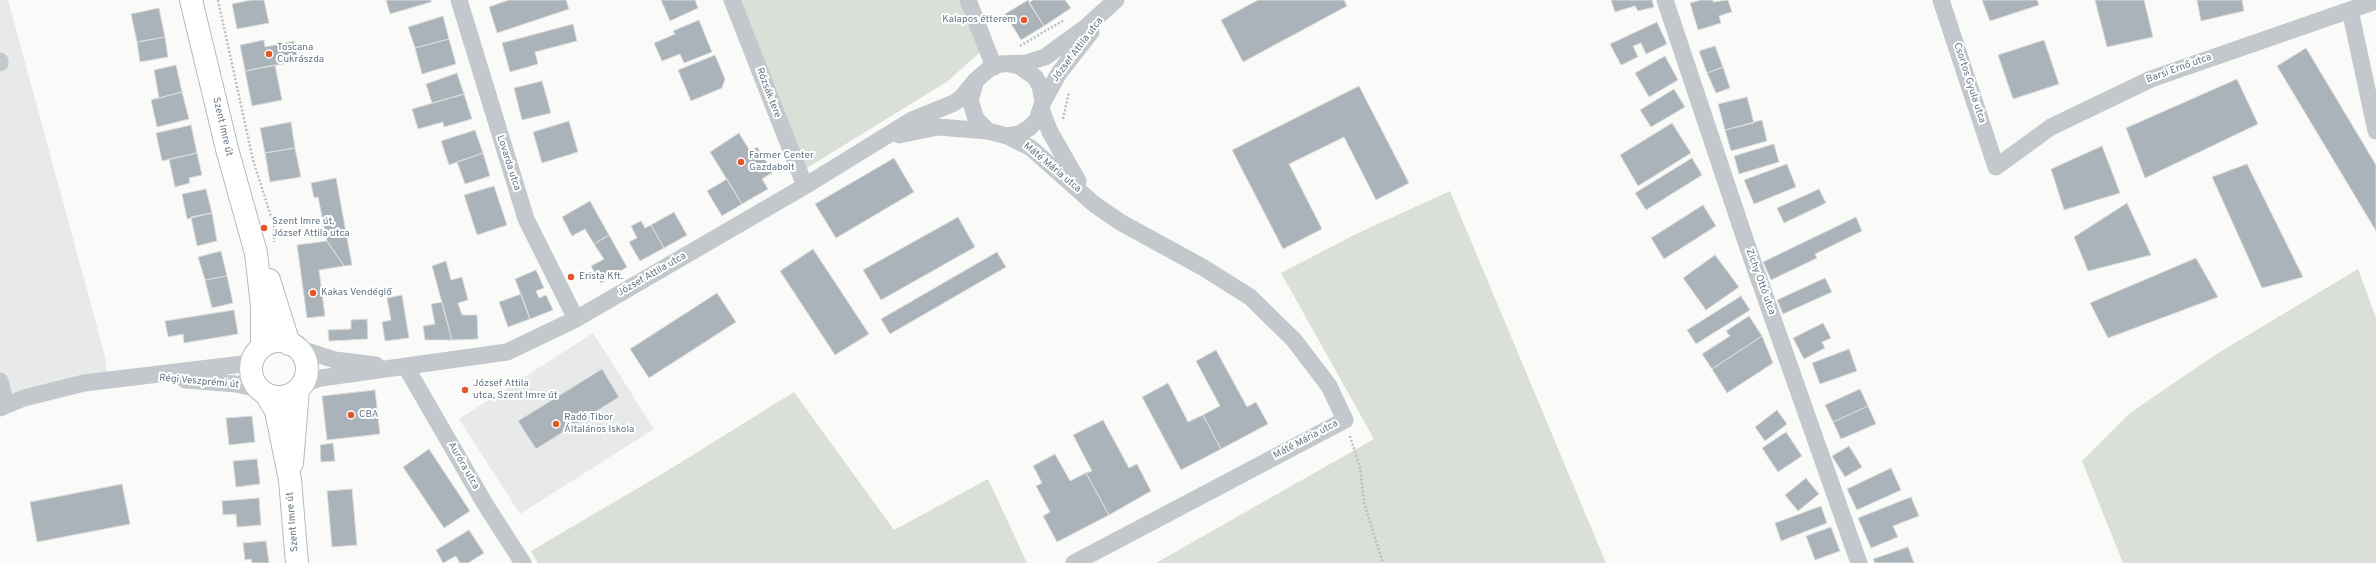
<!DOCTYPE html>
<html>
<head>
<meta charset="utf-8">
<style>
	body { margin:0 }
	canvas { display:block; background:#fafaf8 }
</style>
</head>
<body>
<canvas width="2376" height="563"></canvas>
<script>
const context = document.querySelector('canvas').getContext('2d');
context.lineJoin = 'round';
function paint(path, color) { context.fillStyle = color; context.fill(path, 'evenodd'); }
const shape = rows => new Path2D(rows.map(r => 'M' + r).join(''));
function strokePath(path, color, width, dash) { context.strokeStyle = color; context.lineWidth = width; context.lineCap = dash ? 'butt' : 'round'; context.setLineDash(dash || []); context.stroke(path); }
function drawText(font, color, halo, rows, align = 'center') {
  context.font = font + ' Overpass,sans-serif'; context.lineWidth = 4; context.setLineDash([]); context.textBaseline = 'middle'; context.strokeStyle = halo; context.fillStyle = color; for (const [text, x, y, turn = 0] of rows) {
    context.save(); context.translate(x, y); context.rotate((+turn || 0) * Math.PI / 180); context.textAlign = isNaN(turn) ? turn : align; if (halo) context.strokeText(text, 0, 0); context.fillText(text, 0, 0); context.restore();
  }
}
paint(shape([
	[0,0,8,0,105,356,108,381,0,408],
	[593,333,654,429,520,514,459,419]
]), '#e8e9e9');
paint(shape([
	[740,0,960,0,980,52,948,81,807,168],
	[1450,191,1606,563,1156,563,1374,439,1281,273,1356,234],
	[2358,269,2376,318,2376,563,2123,563,2082,461,2130,413,2215,355],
	[794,392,894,530,988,479,1027,563,538,563,531,551,667,471]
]), '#dadfd7');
const building = shape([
	[251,0,264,0,269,23,237,29,232,4,251,0],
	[386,0,431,0,431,2,390,14,386,0],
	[509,0,566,0,569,9,497,33,489,7,509,0],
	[661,0,695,0,698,8,670,21,661,0],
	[1028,0,1044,26,1021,40,1005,14,1028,0],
	[1033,0,1065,0,1071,8,1044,26,1029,3,1033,0],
	[1258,0,1344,0,1347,6,1243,62,1221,20,1258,0],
	[1611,0,1652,0,1654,7,1638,11,1635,6,1615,12,1611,0],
	[1701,0,1713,0,1713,2,1728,0,1732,12,1719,16,1721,23,1698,30,1690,3,1701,0],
	[1982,0,2037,0,2039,5,1990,21,1982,0],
	[2095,0,2144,0,2153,37,2107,47,2095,0],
	[2197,0,2242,0,2244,11,2201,21,2197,0],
	[159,8,165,37,137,42,131,14,159,8],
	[443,16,449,39,415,48,408,27,443,16],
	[699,20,712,52,684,63,680,54,662,61,654,43,675,34,673,31,699,20],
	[1657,22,1667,44,1646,54,1641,43,1633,46,1638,57,1621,65,1610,44,1657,22],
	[573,24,577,41,535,52,538,64,510,72,502,43,573,24],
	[165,37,168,57,140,62,137,42,165,37],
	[449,39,456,64,422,74,415,48,449,39],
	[264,40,265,47,294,41,298,61,245,71,240,45,264,40],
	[2044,40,2059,84,2013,99,1998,55,2044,40],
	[1715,46,1723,67,1707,73,1699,51,1715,46],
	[2306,48,2376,165,2376,231,2277,66,2306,48],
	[715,55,725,79,722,88,691,101,678,70,715,55],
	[1665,56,1678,80,1649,97,1635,73,1665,56],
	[176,65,182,92,159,98,154,70,176,65],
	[275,65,282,100,252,106,245,71,275,65],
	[1723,67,1730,88,1716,93,1707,73,1723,67],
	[457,73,464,94,432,103,426,84,457,73],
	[2237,79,2258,124,2145,178,2126,128,2237,79],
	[542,81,551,113,522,120,514,88,542,81],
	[1359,86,1409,183,1376,200,1344,137,1289,164,1322,229,1283,249,1232,150,1359,86],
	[1674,89,1685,107,1651,127,1640,110,1674,89],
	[182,92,189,119,157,127,151,100,182,92],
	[464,94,472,119,444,127,443,122,418,129,412,109,464,94],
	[1747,97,1754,123,1725,130,1718,104,1747,97],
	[1762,120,1767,141,1731,151,1725,130,1762,120],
	[569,121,578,152,542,163,533,132,569,121],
	[291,122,295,148,265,153,260,128,291,122],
	[1672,123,1691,153,1638,186,1620,155,1672,123],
	[191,125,197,153,162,161,156,133,191,125],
	[475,130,483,153,449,165,441,141,475,130],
	[739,133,750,151,757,147,773,172,762,179,768,189,742,204,710,152,739,133],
	[1774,144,1779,162,1739,174,1734,156,1774,144],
	[2102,146,2120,193,2064,210,2051,169,2102,146],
	[295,148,301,177,270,182,265,153,295,148],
	[197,153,202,175,189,178,190,183,175,187,169,159,197,153],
	[483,153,490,176,465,184,457,162,483,153],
	[894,158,914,192,836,238,815,204,894,158],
	[1692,158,1702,175,1646,210,1635,193,1692,158],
	[1787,164,1796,187,1754,204,1744,180,1787,164],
	[2247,164,2303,277,2262,288,2212,177,2247,164],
	[336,178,352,265,344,266,327,241,318,197,314,198,311,183,336,178],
	[727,179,742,204,722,216,707,191,727,179],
	[494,186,507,225,477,235,464,195,494,186],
	[206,189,212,213,187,219,182,194,206,189],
	[1819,189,1826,203,1784,223,1777,208,1819,189],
	[590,201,609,235,594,244,585,229,572,236,562,217,590,201],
	[2127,203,2151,255,2088,271,2074,237,2127,203],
	[1703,205,1716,226,1664,259,1651,238,1703,205],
	[674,212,687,235,664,248,651,225,674,212],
	[212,213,217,241,197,246,191,217,212,213],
	[958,217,975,247,881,300,863,270,958,217],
	[1856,217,1862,231,1815,254,1817,258,1771,280,1763,262,1856,217],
	[641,221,645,228,651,225,664,248,640,261,629,242,637,238,631,226,641,221],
	[609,235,627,267,601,283,591,266,604,259,594,244,609,235],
	[327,241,344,266,319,270,325,316,307,318,297,245,327,241],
	[813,249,869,334,835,355,780,271,813,249],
	[221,251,227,276,205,280,198,257,221,251],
	[997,252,1006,267,890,334,881,319,997,252],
	[1715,255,1739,287,1706,310,1683,278,1715,255],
	[2196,258,2218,297,2108,338,2090,303,2196,258],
	[446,261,451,280,462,277,468,300,458,303,462,315,477,315,478,339,452,340,432,266,446,261],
	[536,270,544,288,536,291,539,298,546,295,553,310,530,319,515,279,536,270],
	[227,276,233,303,212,308,205,280,227,276],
	[1825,278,1832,292,1783,314,1777,300,1825,278],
	[717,293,736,322,649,378,630,349,717,293],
	[521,294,530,319,508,327,499,302,521,294],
	[402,295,409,338,385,341,382,322,391,320,387,298,402,295],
	[1741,296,1750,310,1696,344,1687,330,1741,296],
	[442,302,452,340,425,340,423,326,435,324,431,304,442,302],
	[234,310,238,334,184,343,183,334,168,337,165,321,234,310],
	[1749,316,1762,336,1712,369,1702,354,1730,336,1726,331,1749,316],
	[367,319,368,339,329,341,328,330,351,329,351,320,367,319],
	[1823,323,1831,338,1822,342,1825,348,1804,359,1793,338,1823,323],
	[1762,336,1773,363,1727,393,1712,369,1762,336],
	[1849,349,1857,371,1820,384,1812,363,1849,349],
	[1216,350,1247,407,1256,402,1268,424,1221,449,1203,415,1220,406,1196,361,1216,350],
	[602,369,619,397,536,449,518,421,602,369],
	[1168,383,1188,422,1203,415,1221,449,1181,470,1142,397,1168,383],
	[1860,389,1868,406,1833,422,1825,405,1860,389],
	[375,390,380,434,327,440,322,396,375,390],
	[1868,406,1876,424,1841,439,1833,422,1868,406],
	[1777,410,1787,424,1765,441,1755,427,1777,410],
	[252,416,255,442,229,445,226,418,252,416],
	[1103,420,1129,468,1137,464,1151,491,1109,515,1086,473,1092,471,1073,435,1103,420],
	[1786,432,1802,456,1778,472,1762,448,1786,432],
	[333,443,335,461,321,462,320,445,333,443],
	[1849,446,1862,467,1845,477,1832,456,1849,446],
	[429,449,470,511,444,528,403,467,429,449],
	[1055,454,1070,481,1086,473,1109,515,1057,542,1043,516,1050,512,1036,486,1042,483,1033,466,1055,454],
	[257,459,260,484,236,487,233,461,257,459],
	[1891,468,1901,490,1857,510,1847,489,1891,468],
	[1806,478,1819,494,1798,511,1785,495,1806,478],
	[122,484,130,524,37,542,30,502,122,484],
	[352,489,357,545,332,547,327,491,352,489],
	[1911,497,1919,516,1893,526,1898,537,1871,548,1858,518,1911,497],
	[259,498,261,525,237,527,236,514,223,515,222,501,259,498],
	[1821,506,1827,523,1781,541,1775,523,1821,506],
	[1831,527,1840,551,1815,560,1806,536,1831,527],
	[469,530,484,553,468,563,460,563,456,556,443,563,436,550,469,530],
	[266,541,269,563,252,563,251,559,245,560,243,543,266,541],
	[1908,547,1914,563,1875,563,1873,559,1908,547]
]);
paint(building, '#aab3b9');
strokePath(building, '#dcdcda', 1);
const major = shape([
	[191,0,227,149,256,253,262,306,262,347],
	[269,280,289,344],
	'251 369a28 28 0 1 1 56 0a28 28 0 1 1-56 0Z',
	[266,394,276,411,290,480,297,563],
	[292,463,298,390]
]);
strokePath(major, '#b5babe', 24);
strokePath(shape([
	[218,0,253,160,274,226,274,242],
	[1020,46,1064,20],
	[1063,119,1069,92],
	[1350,436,1360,468,1364,503,1383,563]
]), '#bbbfc2', 2.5, [2, 2]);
strokePath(shape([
	[459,0,526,219,576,319],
	[732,0,805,186],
	[968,0,994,67],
	[1665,0,1748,248,1859,563],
	[1941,0,1996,167,2051,127,2151,79,2376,1],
	[2350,10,2376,131],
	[0,61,0,63],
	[1009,64,1019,66,1035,77,1040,86,1043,102,1037,120,1029,128,1019,134,1007,136,988,131,976,119,970,100,976,80,990,68,1000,64,1026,63,1045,57,1085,28,1116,0],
	[1043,102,1059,73,1091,32],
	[1041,109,1050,132,1078,181],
	[899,135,938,127,988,131],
	[1007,136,1031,148,1094,204,1120,222,1204,268,1250,297,1294,340,1329,386,1345,420,1074,563],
	[295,347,335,360,376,365],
	[406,367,485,504,523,563],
	[185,380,236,384,259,389],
	[0,381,6,405],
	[303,384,321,378,507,352,576,319,805,186,912,120,954,103,962,97,976,80],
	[0,408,24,398,84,383,251,363]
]), '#c3c8cc', 17);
strokePath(major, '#fff', 22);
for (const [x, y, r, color] of [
	[1024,20,4,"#e4572e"],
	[269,54,4,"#e4572e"],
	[741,162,4,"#e4572e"],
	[264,228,4,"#e4572e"],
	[571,277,4,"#e4572e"],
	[313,293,4,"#e4572e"],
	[465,390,4,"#e4572e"],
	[351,415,4,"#e4572e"],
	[556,424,4,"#e4572e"]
]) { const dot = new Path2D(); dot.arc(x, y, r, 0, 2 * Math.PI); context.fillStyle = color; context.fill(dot); strokePath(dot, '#fff', 1.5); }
drawText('10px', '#657683', '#fff', [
	["Kalapos étterem",1016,20,"right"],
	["Toscana",277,48],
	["Cukrászda",277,60],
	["Farmer Center",749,156],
	["Gazdabolt",749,168],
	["Szent Imre út,",272,222],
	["József Attila utca",272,234],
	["Erista Kft.",579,277],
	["Kakas Vendéglő",321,293],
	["József Attila",473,384],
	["utca, Szent Imre út",473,396],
	["CBA",359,415],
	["Radó Tibor",564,418],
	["Általános Iskola",564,430]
], 'left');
drawText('10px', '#657683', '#fff', [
	["József Attila utca",1078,50,-53],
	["Barsi Ernő utca",2179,69,-20],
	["Csortos Gyula utca",1969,83,72],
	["Rózsák tere",768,93,69],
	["Szent Imre út",222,127,77],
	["Lovarda utca",508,163,72],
	["Máté Mária utca",1052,168,40],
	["József Attila utca",652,275,-30],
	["Zichy Ottó utca",1760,282,70],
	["Régi Veszprémi út",199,382,5],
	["Máté Mária utca",1306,440,-28],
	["Auróra utca",463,466,60],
	["Szent Imre út",293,522,-95]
]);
</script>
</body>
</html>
